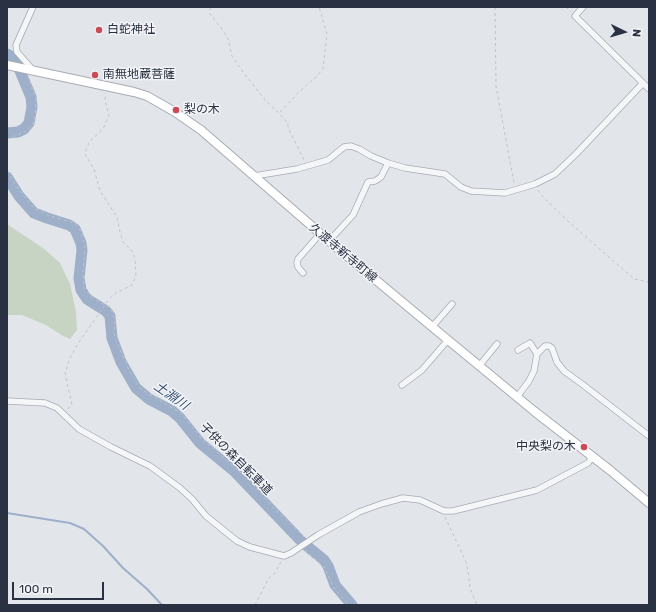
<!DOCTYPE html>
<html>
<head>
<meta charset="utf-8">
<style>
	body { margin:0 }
	#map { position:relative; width:656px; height:612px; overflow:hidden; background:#e2e5ea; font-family:Rubik,sans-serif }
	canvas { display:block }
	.frame { position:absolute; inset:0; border:8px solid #2a3142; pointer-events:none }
	.north { position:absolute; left:604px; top:12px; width:40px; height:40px; -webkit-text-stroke:3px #f2f4f7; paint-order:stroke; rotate:95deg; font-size:11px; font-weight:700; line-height:16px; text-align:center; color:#2a3142 }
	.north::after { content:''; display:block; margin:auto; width:14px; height:18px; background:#2a3142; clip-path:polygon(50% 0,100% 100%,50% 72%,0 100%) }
	.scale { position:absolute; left:12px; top:582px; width:92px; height:18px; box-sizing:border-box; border:2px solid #2a3142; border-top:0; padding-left:5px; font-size:12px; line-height:14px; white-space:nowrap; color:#2a3142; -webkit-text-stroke:3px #f2f4f7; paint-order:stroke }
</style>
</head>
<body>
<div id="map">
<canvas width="656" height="612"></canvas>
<div class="frame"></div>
<div class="north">N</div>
<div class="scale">100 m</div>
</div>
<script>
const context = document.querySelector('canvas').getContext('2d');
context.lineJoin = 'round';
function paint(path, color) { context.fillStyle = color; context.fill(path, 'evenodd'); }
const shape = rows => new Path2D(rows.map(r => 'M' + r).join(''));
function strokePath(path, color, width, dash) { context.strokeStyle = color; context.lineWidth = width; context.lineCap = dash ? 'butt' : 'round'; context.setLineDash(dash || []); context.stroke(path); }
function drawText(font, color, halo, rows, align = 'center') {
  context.font = font + ' Rubik,"Noto Sans JP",sans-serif'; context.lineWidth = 3; context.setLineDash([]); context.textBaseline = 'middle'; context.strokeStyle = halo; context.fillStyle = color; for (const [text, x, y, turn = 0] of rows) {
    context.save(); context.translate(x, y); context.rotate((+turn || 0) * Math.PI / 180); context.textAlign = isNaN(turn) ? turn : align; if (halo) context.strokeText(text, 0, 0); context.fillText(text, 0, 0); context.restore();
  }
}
paint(shape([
	[7,224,43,248,60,263,70,284,76,312,77,330,70,339,63,336,46,325,22,315,7,315]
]), '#c7d4c3');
strokePath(shape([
	[7,513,70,523,84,529,103,546,123,568,147,589,162,605]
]), '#9eb0c9', 2);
strokePath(shape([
	[7,54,15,59,31,97,32,107,29,123,24,129,18,132,7,133],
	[7,177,19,196,34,213,47,218,69,225,75,229,81,243,82,250,79,278,81,290,87,299,106,311,110,316,112,338,121,362,136,388,149,399,172,411,180,418,200,443,234,471,302,542,324,560,328,566,335,585,352,605]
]), '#9eb0c9', 11);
const minor = shape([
	[583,7,575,16,649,89],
	[33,70,17,52,16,45,33,7],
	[254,176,297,169,328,160,344,147,351,146,359,149,371,156,388,163,405,168,445,174,461,187,471,191,505,193,535,184,555,174,576,154,643,83],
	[329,241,353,215,368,182,375,181,381,177,388,163],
	[303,273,298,267,297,263,298,259,320,234],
	[432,327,452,304],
	[537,354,545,346,549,346,552,348,557,362,564,371,582,384,649,436],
	[479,366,497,344],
	[402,385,422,370,448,340],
	[517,397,529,381,534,371,537,354,530,343,518,350],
	[7,401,45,403,57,408,79,429,111,447,150,466,180,488,192,499,206,516,237,541,250,547,284,556,291,553,318,535,359,512,381,504,403,498,420,500,444,511,453,511,537,490,588,463,592,457]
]);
const secondary = shape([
	[7,65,134,92,147,96,175,112,201,130,329,241,448,340,534,411,611,471,649,503]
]);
strokePath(minor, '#a7abb4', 7);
strokePath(secondary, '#a7abb4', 10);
strokePath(shape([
	[210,7,210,14,222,29,228,39,232,56,237,64,265,100,279,113,287,122,289,130,304,160],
	[495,7,496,86,514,183],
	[566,7,571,12],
	[280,112,299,92,316,77,323,69,327,34,319,7],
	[7,139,27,131,33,124,35,117,36,100,28,77],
	[7,171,19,190,34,208,47,215,71,222,76,225,80,230,85,245,83,271,84,288,93,298,108,307,112,311,115,321,114,331,115,338,130,372,141,389,181,413,201,438,250,481,272,506,304,537],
	[538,190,541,195,570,223,634,279,649,282],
	[68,409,72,404,65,374,69,360,77,345,109,299,116,293,132,285,136,275,135,259,132,251,123,242,120,232,117,217,100,191,94,169,85,154,87,147,90,141,103,129,109,115,105,100,106,93],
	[445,517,466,562,469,577,470,588,477,605],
	[305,550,325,568,333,587,349,605],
	[255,605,269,578,275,573,281,562]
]), '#c0c3c9', 1, [3, 3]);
strokePath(minor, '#f5f6f8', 5.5);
strokePath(secondary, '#fff', 8);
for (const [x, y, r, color] of [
	[99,30,4,"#cc4a56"],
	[95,75,4,"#cc4a56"],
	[176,110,4,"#cc4a56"],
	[584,447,4,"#cc4a56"]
]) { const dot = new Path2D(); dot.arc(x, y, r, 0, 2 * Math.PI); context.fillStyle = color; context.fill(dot); strokePath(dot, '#f2f4f7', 1.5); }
drawText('12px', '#2a3142', '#f2f4f7', [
	["白蛇神社",107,30],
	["南無地蔵菩薩",103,75],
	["梨の木",184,110],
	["中央梨の木",576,447,"right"]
], 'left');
drawText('12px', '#2a3142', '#f2f4f7', [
	["久渡寺新寺町線",343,253,40],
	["子供の森自転車道",236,459,45]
]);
drawText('italic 13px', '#354e75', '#f2f4f7', [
	["土淵川",171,396,35]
]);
</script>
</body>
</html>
